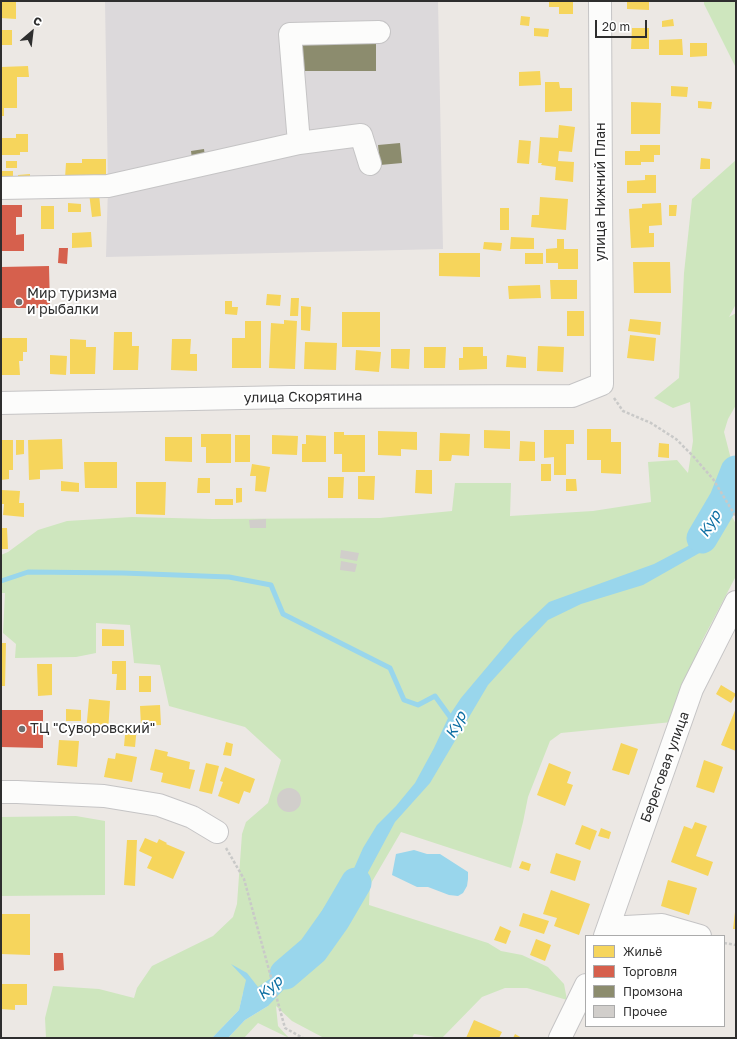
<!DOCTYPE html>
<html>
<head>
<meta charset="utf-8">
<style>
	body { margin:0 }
	#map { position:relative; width:737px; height:1039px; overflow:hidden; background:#ece8e4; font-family:"Golos Text",sans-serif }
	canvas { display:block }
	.frame { position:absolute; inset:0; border:2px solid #2e2e2e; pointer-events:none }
	.legend { position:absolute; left:585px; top:935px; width:140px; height:92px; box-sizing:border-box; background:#fff; border:1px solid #ababab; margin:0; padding:5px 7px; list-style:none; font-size:12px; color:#2e2e2e }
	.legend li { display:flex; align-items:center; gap:8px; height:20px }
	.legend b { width:20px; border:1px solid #ababab }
	.north { position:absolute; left:12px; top:12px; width:40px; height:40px; -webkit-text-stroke:3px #fff; paint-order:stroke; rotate:28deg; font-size:11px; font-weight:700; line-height:16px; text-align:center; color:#2e2e2e }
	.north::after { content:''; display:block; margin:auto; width:14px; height:18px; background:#2e2e2e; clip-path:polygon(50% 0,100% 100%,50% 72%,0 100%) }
	.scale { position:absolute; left:595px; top:20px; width:52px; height:18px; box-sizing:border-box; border:2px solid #2e2e2e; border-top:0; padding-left:5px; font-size:12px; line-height:14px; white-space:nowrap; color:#2e2e2e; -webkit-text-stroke:3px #fff; paint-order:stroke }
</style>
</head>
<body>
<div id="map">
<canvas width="737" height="1039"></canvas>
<div class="frame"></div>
<ul class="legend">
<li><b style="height:11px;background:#f6d55c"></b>Жильё</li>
<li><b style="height:11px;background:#d6604d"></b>Торговля</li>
<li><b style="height:11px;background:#8c8c6e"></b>Промзона</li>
<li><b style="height:11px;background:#d1cecb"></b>Прочее</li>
</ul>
<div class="north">С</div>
<div class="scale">20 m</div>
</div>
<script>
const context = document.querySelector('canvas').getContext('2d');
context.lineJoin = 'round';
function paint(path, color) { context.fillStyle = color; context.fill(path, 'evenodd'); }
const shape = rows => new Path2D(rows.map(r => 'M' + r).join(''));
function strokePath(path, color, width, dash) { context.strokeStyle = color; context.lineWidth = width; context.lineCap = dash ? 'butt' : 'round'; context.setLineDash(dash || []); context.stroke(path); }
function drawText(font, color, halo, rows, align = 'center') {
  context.font = font + ' "Golos Text",sans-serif'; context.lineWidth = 4; context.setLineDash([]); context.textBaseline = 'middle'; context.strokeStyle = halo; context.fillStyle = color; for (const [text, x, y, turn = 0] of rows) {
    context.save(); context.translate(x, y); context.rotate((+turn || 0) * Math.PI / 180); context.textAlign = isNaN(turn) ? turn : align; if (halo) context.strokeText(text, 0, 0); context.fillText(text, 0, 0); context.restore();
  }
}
paint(shape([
	[105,1,438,1,443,249,106,257,108,186]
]), '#dcd9db');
paint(shape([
	[704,1,736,1,736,68,704,4],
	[736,160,736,304,729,317,736,313,736,405,728,419,724,432,733,467,726,506,736,524,736,576,702,641,672,722,561,733,550,741,528,797,523,822,511,868,401,832,370,885,369,905,488,943,501,951,522,955,548,967,564,984,567,1000,527,988,505,988,482,997,442,1038,414,1034,412,1038,324,1038,292,1021,276,1006,278,1026,289,1038,258,1023,244,1038,228,1038,245,1020,268,1006,243,993,239,1010,212,1038,46,1038,45,1018,53,986,99,989,134,998,137,988,152,966,213,936,233,917,237,904,242,834,246,822,268,803,281,760,245,727,169,706,160,665,134,663,130,625,96,623,96,653,76,657,15,658,16,644,3,633,5,593,1,593,1,555,8,552,38,530,67,521,132,517,212,519,380,518,452,511,455,483,511,483,510,516,593,511,651,502,648,462,677,460,688,473,693,441,690,402,673,408,654,398,679,378,684,273,692,199],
	[76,816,105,821,105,895,1,896,1,817]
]), '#cee6be');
paint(shape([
	[719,494,726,506,703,551,643,585,581,604,548,620,528,641,488,685,430,783,395,822,357,893,335,919,313,950,306,966,268,1006,245,1020,228,1038,212,1038,239,1010,246,980,231,964,247,973,258,987,277,974,290,961,329,900,348,882,363,848,377,825,396,806,415,783,434,748,449,716,461,698,514,635,549,602,654,564,690,545],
	[414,850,427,854,440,854,468,872,468,879,467,886,463,893,458,896,449,895,428,887,417,887,392,875,396,854]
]), '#99d6ec');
paint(shape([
	[1,1,16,1,16,19,1,18],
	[549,1,573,1,573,14,559,14,559,7,549,7],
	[627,1,649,1,649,10,627,9],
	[521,16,530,17,529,26,520,25],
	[673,19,674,26,662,27,662,21],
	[534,28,549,29,548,37,534,36],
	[632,28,649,28,649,49,631,49],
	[1,30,12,30,12,45,1,45],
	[682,39,683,55,659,55,659,40],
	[690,43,707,43,707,56,690,57],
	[28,66,29,77,17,77,17,108,4,108,4,116,1,116,1,67],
	[540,71,541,85,519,86,519,72],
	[545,82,559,82,560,88,572,88,572,111,545,112],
	[671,86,688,87,687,97,671,96],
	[698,101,712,102,711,109,698,108],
	[631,102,661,103,660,134,631,134],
	[559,125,575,127,572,152,559,151,558,161,574,162,573,182,555,180,556,167,541,165,542,163,538,163,540,137,558,138],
	[16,134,28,134,28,152,20,152,20,155,1,155,1,138,16,138],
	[519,140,531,141,529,164,517,163],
	[640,145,660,145,660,155,654,155,654,162,641,162,641,165,625,165,625,151,640,151],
	[701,158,710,159,710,169,700,169],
	[82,159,106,159,106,178,65,178,66,163,82,163],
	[6,161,17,161,17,168,6,168],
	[1,171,13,171,13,182,1,182],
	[30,174,30,182,18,182,18,175],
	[645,175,656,175,656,193,627,193,627,181,645,180],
	[89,193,99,193,101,216,92,217],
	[540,197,568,199,566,230,531,227,532,215,539,215],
	[68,203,81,204,81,212,68,212],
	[661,203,662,225,649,226,649,233,654,233,654,247,631,248,629,209,642,208,642,204],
	[669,205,677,205,676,216,669,216],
	[41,206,54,206,54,229,41,229],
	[500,208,509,208,509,230,500,230],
	[91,232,92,247,72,248,72,233],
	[511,237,534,238,534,249,510,249],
	[557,239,564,239,564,249,578,249,578,269,558,269,558,263,546,263,546,249,557,248],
	[484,242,502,243,501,251,483,249],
	[439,253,480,253,480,277,439,276],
	[525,253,543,253,543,264,525,264],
	[633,262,670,262,671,293,634,293],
	[550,280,577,280,577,299,551,299],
	[540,285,541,298,509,299,508,286],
	[267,294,281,295,280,306,266,305],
	[291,298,299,298,298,316,290,316],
	[225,301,232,301,232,307,238,307,237,315,225,314],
	[301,306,311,307,310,331,301,330],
	[567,311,584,311,584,336,567,336],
	[342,312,380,312,380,347,342,347],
	[630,319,661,322,660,335,628,331],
	[284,320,297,321,295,369,269,368,271,323,284,324],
	[245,321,261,321,261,368,232,368,232,338,245,338],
	[114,332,132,332,132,346,139,346,138,370,113,370],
	[630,335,656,338,654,361,627,358],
	[1,338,27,338,27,352,23,352,23,361,19,361,20,375,1,375],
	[70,339,86,340,86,347,96,347,95,374,70,374],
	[172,339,191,339,190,354,197,354,197,371,171,370],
	[305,342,337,343,336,370,304,369],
	[538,346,564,347,563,372,537,371],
	[424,347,446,347,445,368,424,368],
	[463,347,483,347,483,356,487,356,487,369,459,370,459,358,463,358],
	[391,349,410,349,409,369,391,368],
	[356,350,381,352,379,372,355,370],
	[50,355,67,356,66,375,50,374],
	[507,355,526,357,526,368,506,367],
	[587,429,611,429,611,442,621,442,621,474,601,473,601,460,587,460],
	[484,430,510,431,510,449,484,448],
	[544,430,574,430,574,444,566,444,566,475,554,475,554,457,544,458],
	[378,431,417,432,417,450,401,449,401,456,378,455],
	[334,432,344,432,344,435,365,435,365,472,342,472,342,454,334,454],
	[440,433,470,434,469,456,452,455,451,461,439,461],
	[201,434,231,434,231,463,206,463,206,447,201,447],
	[235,435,250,435,250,462,235,462],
	[272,435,298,436,297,455,272,454],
	[306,435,326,436,326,462,302,462,302,444,306,444],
	[165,437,192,437,192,462,165,461],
	[62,439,63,469,40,470,40,479,29,480,28,440],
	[1,440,13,440,13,470,9,470,9,479,1,480],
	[16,440,24,440,24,454,16,455],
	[520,441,535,442,535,461,519,461],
	[659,443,669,444,669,458,658,457],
	[84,462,117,462,117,488,85,488],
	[252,464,270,467,266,492,255,491,256,476,250,476],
	[541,464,551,464,551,481,541,481],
	[416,470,432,470,432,494,415,493],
	[358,476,375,476,374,500,358,499],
	[328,477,344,477,343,498,328,498],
	[198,478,210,478,210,493,197,493],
	[566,479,576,479,577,491,566,491],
	[61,481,79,483,79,492,61,491],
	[136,482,166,482,165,515,136,514],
	[236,488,242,488,242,502,236,503],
	[1,490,20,491,19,503,24,503,24,517,3,515,4,504,1,504],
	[215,499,233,499,233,505,215,505],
	[1,528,7,528,8,549,1,549],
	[102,629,124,630,124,646,102,646],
	[1,643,6,643,5,686,1,686],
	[112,661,126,661,126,690,116,690,117,674,112,674],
	[37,664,52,664,52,695,38,696],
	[139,676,151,676,151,692,139,692],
	[721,685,736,694,731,703,716,694],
	[89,699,110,701,108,733,86,732],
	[160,705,161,725,141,726,140,706],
	[736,708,736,751,721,745],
	[66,709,81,710,81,721,66,721],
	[126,725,137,726,135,747,124,746],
	[59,740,79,741,77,767,57,765],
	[226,742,233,744,231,756,223,755],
	[621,743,638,749,629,775,612,770],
	[155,749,168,752,167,756,190,762,189,769,195,770,190,789,161,782,163,773,150,770],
	[116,753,137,757,132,782,104,777,108,758,115,759],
	[704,760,723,767,714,793,696,787],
	[206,763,219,766,212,794,199,791],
	[549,763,571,772,567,783,573,785,565,806,537,795],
	[225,767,255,779,250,793,244,791,239,804,218,796,223,782,220,781],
	[695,822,707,826,696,856,713,862,708,876,671,862,684,826,692,829],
	[582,825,597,831,590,850,575,844],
	[601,828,611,832,609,839,598,836],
	[145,838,157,843,159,839,167,843,166,844,185,852,173,879,147,868,152,857,139,851],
	[127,840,137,840,135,886,124,885],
	[556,853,581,861,575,881,550,873],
	[522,861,531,864,529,871,519,868],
	[668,880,697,888,689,915,661,906],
	[551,890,590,904,579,935,554,926,557,918,543,914],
	[735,912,736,912,736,929,733,929],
	[523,913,549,921,544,934,519,926],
	[1,914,30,914,30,955,1,954],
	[500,926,511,931,506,944,494,940],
	[536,939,551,945,545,961,530,955],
	[1,984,27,984,27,1005,15,1005,15,1010,1,1009],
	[474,1020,502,1032,499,1038,466,1038],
	[515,1034,522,1038,513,1038]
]), '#f6d55c');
paint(shape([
	[1,205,22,205,22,217,16,217,16,235,24,234,24,251,1,251],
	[59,248,68,248,67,264,58,263],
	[49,266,50,308,1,308,1,267],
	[1,710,43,710,43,748,1,747],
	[54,953,63,953,64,970,54,971]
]), '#d6604d');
paint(shape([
	[301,42,376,42,376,71,301,71],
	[400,143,402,163,380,165,378,145],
	[204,149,205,157,192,159,191,151]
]), '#8c8c6e');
strokePath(shape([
	[1,581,28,572,123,573,229,577,271,585,283,614,390,668,404,700,418,705,435,696,453,721]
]), '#99d6ec', 5);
strokePath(shape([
	[702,538,725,499,736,471],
	[285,974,313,950,335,919,356,883]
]), '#99d6ec', 31);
paint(shape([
	[266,519,266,528,250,528,249,520],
	[341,550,359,553,357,561,340,558],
	[341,561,357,564,355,572,340,570],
	'277 800a12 12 0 1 1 24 0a12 12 0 1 1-24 0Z'
]), '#d1cecb');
const minor = shape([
	[299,143,361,135,370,164],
	[1,188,108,186,299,143,290,34,379,32],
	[1,403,290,397,572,396,602,384,600,1],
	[1,792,17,792,104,796,159,805,192,817,217,832],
	[608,928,662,925,700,936],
	[605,936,692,689,736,602],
	[560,1038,586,985]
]);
strokePath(minor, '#c5c4c5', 24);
strokePath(shape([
	[614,398,623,411,651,423,676,439,693,456,713,479,736,517],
	[226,848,244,879,285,1028,303,1038],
	[724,943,736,945]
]), '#c9c9c8', 2.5, [3, 2]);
strokePath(minor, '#fcfcfb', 22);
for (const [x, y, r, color] of [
	[19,302,4,"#706f6e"],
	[22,729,4,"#706f6e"]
]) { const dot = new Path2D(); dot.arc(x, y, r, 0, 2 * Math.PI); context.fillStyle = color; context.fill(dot); strokePath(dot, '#fff', 1.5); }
drawText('14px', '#2e2e2e', '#fff', [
	["улица Нижний План",601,192,-90],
	["улица Скорятина",303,397,-1],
	["Береговая улица",665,767,-70]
]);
drawText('14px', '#2e2e2e', '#fff', [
	["Мир туризма",27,294],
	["и рыбалки",27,310],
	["ТЦ \"Суворовский\"",30,729]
], 'left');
drawText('italic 15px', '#0d6fa3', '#fff', [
	["Кур",710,524,-59],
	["Кур",456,725,-62],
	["Кур",270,988,-41]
]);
</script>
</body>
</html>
